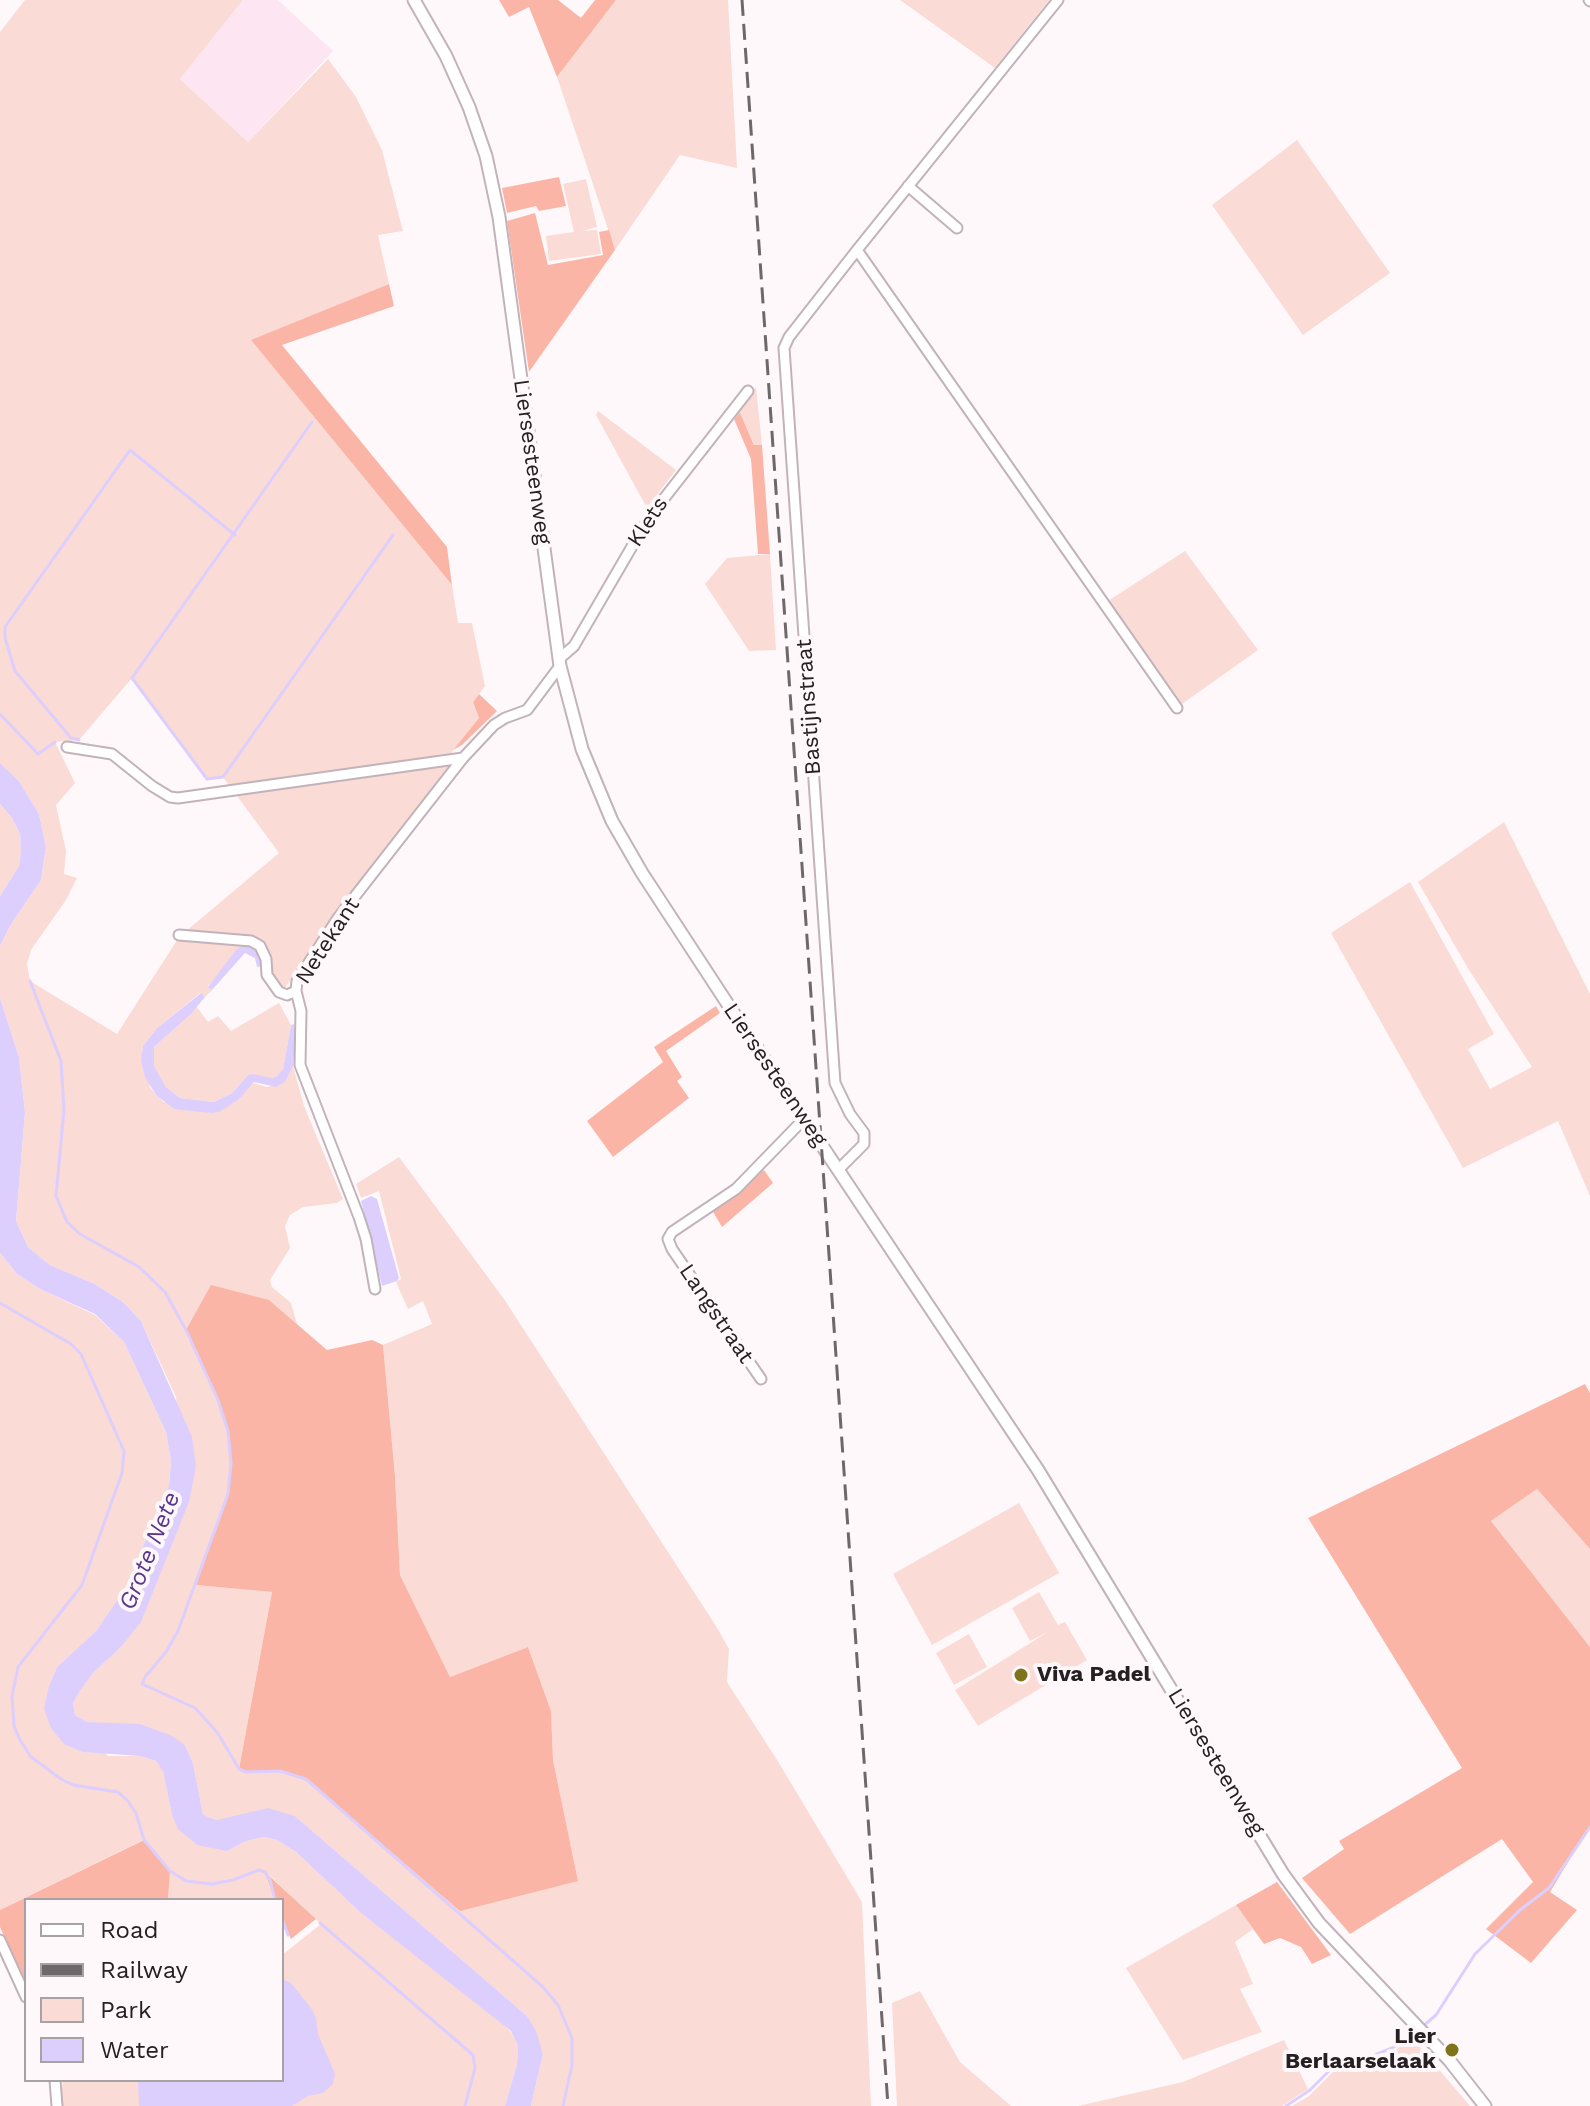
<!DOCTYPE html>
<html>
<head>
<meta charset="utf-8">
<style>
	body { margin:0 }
	#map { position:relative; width:1590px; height:2106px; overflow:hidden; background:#fff8fb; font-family:"Work Sans",sans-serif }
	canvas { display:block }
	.legend { position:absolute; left:24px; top:1898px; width:260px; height:184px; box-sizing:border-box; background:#fff8fb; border:2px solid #a8a2a5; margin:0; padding:10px 14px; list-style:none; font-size:24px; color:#262023 }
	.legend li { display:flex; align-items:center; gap:16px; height:40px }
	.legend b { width:40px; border:2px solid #a8a2a5 }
</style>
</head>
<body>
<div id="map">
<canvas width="1590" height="2106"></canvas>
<ul class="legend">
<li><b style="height:10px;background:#fff"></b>Road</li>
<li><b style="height:10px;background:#6e686b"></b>Railway</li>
<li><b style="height:22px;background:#fbdbd5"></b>Park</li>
<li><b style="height:22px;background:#ddcffd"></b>Water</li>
</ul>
</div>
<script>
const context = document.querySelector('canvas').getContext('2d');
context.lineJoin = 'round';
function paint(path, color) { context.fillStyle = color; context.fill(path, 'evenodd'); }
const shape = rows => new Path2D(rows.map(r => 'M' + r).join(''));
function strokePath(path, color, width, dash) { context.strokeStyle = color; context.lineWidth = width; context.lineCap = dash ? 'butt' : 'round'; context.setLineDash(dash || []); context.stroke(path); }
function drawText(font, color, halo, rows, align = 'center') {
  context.font = font + ' "Work Sans",sans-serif'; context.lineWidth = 8; context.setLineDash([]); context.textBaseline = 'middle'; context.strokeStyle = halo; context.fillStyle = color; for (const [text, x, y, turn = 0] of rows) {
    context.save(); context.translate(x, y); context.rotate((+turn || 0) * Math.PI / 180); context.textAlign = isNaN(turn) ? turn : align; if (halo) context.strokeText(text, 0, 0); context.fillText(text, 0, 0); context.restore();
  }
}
paint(shape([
	[243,0,278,0,333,51,248,142,180,79]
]), '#fde6f1');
paint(shape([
	[25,0,243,0,180,79,248,142,328,59,356,97,382,150,403,231,378,235,389,284,252,341,452,585,458,623,472,623,485,686,473,702,479,718,453,750,445,773,334,918,285,988,278,986,263,966,258,952,248,945,208,986,212,990,205,997,200,993,157,1028,143,1046,142,1052,150,1087,156,1095,164,1102,211,1113,254,1083,267,1087,285,1082,293,1066,304,1106,343,1199,337,1203,303,1207,290,1215,285,1226,290,1248,270,1280,272,1287,291,1303,297,1324,269,1300,218,1400,228,1431,231,1463,228,1494,196,1585,272,1592,239,1769,246,1772,280,1771,306,1779,362,1826,578,1881,553,1760,551,1711,528,1647,450,1677,400,1575,395,1476,383,1345,432,1324,423,1301,408,1309,396,1282,401,1279,379,1191,361,1198,356,1184,399,1157,504,1299,716,1626,729,1649,727,1682,779,1763,862,1902,871,2106,531,2106,543,2054,527,2016,295,1816,217,1820,208,1817,203,1814,193,1763,185,1745,106,1724,87,1722,75,1715,73,1703,78,1692,93,1673,120,1648,189,1502,176,1397,141,1321,123,1302,95,1284,50,1265,28,1247,16,1221,25,1113,19,1057,0,998,0,946,10,926,41,880,46,847,39,814,19,781,0,763,0,32],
	[132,678,207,779,223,777,279,853,179,937,117,1034,30,981,27,964,31,950,66,900,77,878,64,874,66,851,56,805,75,783,55,742,79,740],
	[616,0,728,0,737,168,680,155,615,250,557,77],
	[900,0,1049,0,995,68],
	[1297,140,1390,273,1303,335,1212,205],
	[586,179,597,227,582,231,597,230,601,254,549,261,546,236,574,232,563,184],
	[756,387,762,445,755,446,740,414,734,419,731,416],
	[598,411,676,470,647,508,596,415],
	[1185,551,1258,650,1182,704,1108,601],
	[770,554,776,650,749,651,705,584,727,558],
	[0,804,12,818,20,834,21,851,19,866,0,896],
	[1504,822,1590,994,1590,1196,1558,1121,1463,1168,1331,933,1410,882,1494,1034,1468,1049,1490,1089,1532,1067,1469,970,1418,882],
	[279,1003,291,1025,283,1069,277,1076,272,1078,248,1075,232,1093,214,1102,180,1098,166,1087,154,1067,154,1047,190,1015,196,1006,208,1022,218,1016,231,1031],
	[0,1253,17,1274,40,1289,95,1315,124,1342,166,1432,171,1461,169,1485,126,1587,96,1631,57,1667,49,1686,108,1756,140,1756,156,1761,163,1770,172,1815,227,1851,246,1841,264,1837,277,1840,296,1852,361,1913,497,2018,511,2032,518,2046,517,2064,505,2106,60,2106,63,2080,282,2080,282,1955,321,1924,268,1874,275,1900,168,1900,170,1872,143,1840,0,1910],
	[1537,1489,1590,1549,1590,1647,1491,1521],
	[1019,1503,1059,1573,932,1645,893,1574],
	[1039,1592,1058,1625,1065,1622,1087,1660,978,1726,955,1690,1048,1632,1030,1641,1012,1608],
	[969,1634,987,1667,954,1685,936,1653],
	[1236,1905,1253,1929,1235,1942,1253,1984,1240,1989,1262,2032,1183,2060,1126,1968],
	[920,1991,960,2062,1011,2106,897,2106,892,2003],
	[1412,2038,1470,2106,1292,2106,1309,2096,1338,2067,1366,2062,1394,2051],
	[1284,2040,1308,2089,1282,2106,1078,2106,1183,2082]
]), '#fbdbd5');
paint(shape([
	[499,0,558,0,581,18,595,0,616,0,557,77,529,7,509,17],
	[559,177,566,206,539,211,536,206,507,213,502,188],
	[535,213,548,265,603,255,599,232,609,230,615,250,529,372,507,221],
	[389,284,394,306,282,345,447,547,452,585,251,340],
	[740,413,754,445,762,445,770,554,758,554,751,459,734,419],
	[479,694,497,711,462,745,453,750,479,718,473,702],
	[716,1006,720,1013,666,1051,682,1077,677,1081,689,1098,613,1157,587,1121,663,1062,654,1047],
	[764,1170,773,1183,722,1227,712,1210],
	[211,1285,269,1300,327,1350,372,1340,383,1345,395,1476,400,1575,450,1677,528,1647,551,1711,553,1760,578,1881,460,1911,306,1779,280,1771,246,1772,239,1769,272,1592,196,1585,228,1494,231,1463,228,1431,218,1400,186,1330],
	[1585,1384,1590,1393,1590,1549,1537,1489,1491,1521,1590,1647,1590,1826,1550,1892,1577,1910,1531,1963,1486,1929,1533,1882,1502,1839,1350,1934,1302,1878,1344,1849,1339,1841,1462,1768,1308,1518],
	[144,1840,170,1871,168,1900,26,1900,26,1986,0,1927,0,1910],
	[265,1872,316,1919,291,1939,282,1919,282,1900,275,1900],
	[1277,1882,1331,1955,1312,1964,1301,1947,1280,1938,1264,1944,1236,1905]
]), '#fbb5a6');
paint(shape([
	[0,763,19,781,39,814,46,847,41,880,10,926,0,946,0,896,19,866,21,851,20,834,12,818,0,804],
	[244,945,258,952,263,966,257,967,255,958,245,953,212,990,208,987,236,950],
	[201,993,205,997,190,1015,154,1047,154,1066,166,1087,180,1098,214,1102,232,1093,248,1075,253,1074,272,1078,277,1076,283,1069,291,1025,294,1024,296,1033,293,1066,285,1082,276,1087,254,1082,238,1100,219,1112,211,1113,174,1109,156,1095,145,1077,141,1060,143,1046,157,1028],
	[0,998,19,1057,25,1113,16,1221,28,1247,50,1265,95,1284,123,1302,141,1321,192,1437,196,1467,189,1502,141,1622,120,1648,93,1673,79,1692,73,1703,75,1715,87,1722,140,1724,170,1735,185,1745,193,1763,203,1814,208,1817,217,1820,268,1808,295,1816,527,2016,536,2031,543,2054,531,2106,505,2106,517,2064,518,2046,511,2031,361,1913,296,1852,277,1840,264,1837,246,1841,227,1851,197,1845,178,1829,172,1815,163,1771,156,1761,140,1756,83,1752,64,1744,51,1728,44,1709,49,1686,57,1667,96,1631,126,1587,169,1485,171,1461,166,1432,124,1342,95,1314,40,1289,17,1274,0,1253],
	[371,1196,377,1199,399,1278,397,1281,382,1286,361,1201],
	[282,1979,291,1983,311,2008,316,2018,318,2034,335,2074,333,2084,323,2093,308,2096,292,2106,139,2106,138,2080,282,2080]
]), '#ddcffd');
strokePath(shape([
	[312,422,132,678,207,779,223,777,393,535],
	[0,714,38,754,55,742],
	[79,740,71,738,15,671,5,638,5,627,130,450,235,535],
	[30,981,61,1061,64,1110,56,1196,67,1222,80,1234,139,1267,165,1292,186,1330,218,1400,228,1431,231,1463,228,1494,178,1631,166,1652,145,1677,142,1684,195,1708,217,1732,239,1769,246,1772,280,1771,306,1779,543,1987,558,2005,572,2038,572,2065,563,2106],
	[0,1303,71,1344,81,1354,124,1451,122,1473,82,1585,18,1667,12,1696,14,1726,20,1740,31,1757,61,1779,73,1785,118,1792,128,1801,136,1813,144,1840,170,1871,186,1881,212,1884,233,1880,259,1870,265,1872,270,1880,275,1900],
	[282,1919,288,1935],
	[320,1923,473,2055,475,2068,465,2106],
	[1422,2027,1436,2015,1475,1954,1520,1910,1549,1888,1590,1827],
	[1286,2106,1310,2090,1336,2064,1365,2059,1392,2048,1416,2032]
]), '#ddcffd', 3);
const minor = shape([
	[1589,0,1590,1],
	[908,186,957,228],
	[857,250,1177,708],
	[559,659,574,646,648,519,748,391],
	[67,747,112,754,152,786,170,797,178,798,463,758],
	[179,935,251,941,260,946,266,959,267,975,279,992,287,995,296,991],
	[838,1170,864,1144,864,1133,850,1114,835,1083,784,348,789,337,857,250,1058,0],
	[375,1289,366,1239,359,1217,300,1065,301,1011,296,991,297,981,338,918,463,758,494,725,505,718,527,710,560,666],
	[761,1379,672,1249,668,1239,672,1232,736,1189,804,1119],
	[0,1940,26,1997],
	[55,2080,57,2106]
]);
const tertiary = shape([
	[414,0,446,56,469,107,486,156,499,217,560,666,582,749,612,821,642,873,729,1006,1038,1470,1283,1874,1319,1923,1449,2060,1485,2106]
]);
strokePath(minor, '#c2b3ba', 13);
strokePath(tertiary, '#c2b3ba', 15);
strokePath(minor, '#fff', 9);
strokePath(tertiary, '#fff', 11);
strokePath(shape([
	[742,0,888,2106]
]), '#6e686b', 3, [16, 8]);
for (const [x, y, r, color] of [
	[1021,1675,8,"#7f7417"],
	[1452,2050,8,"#7f7417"]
]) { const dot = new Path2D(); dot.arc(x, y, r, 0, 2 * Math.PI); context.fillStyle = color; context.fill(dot); strokePath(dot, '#fff8fb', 3); }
drawText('22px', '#262023', '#fff8fb', [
	["Liersesteenweg",532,462,82],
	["Klets",648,522,-57],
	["Bastijnstraat",809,707,-94],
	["Netekant",328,941,-57],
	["Liersesteenweg",775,1075,56],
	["Langstraat",716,1314,56],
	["Liersesteenweg",1216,1762,59]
]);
drawText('bold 22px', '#262023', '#fff8fb', [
	["Viva Padel",1037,1675],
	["Lier",1436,2037,"right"],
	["Berlaarselaak",1436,2062,"right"]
], 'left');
drawText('italic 24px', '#5a378d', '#fff8fb', [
	["Grote Nete",150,1551,-68]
]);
</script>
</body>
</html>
